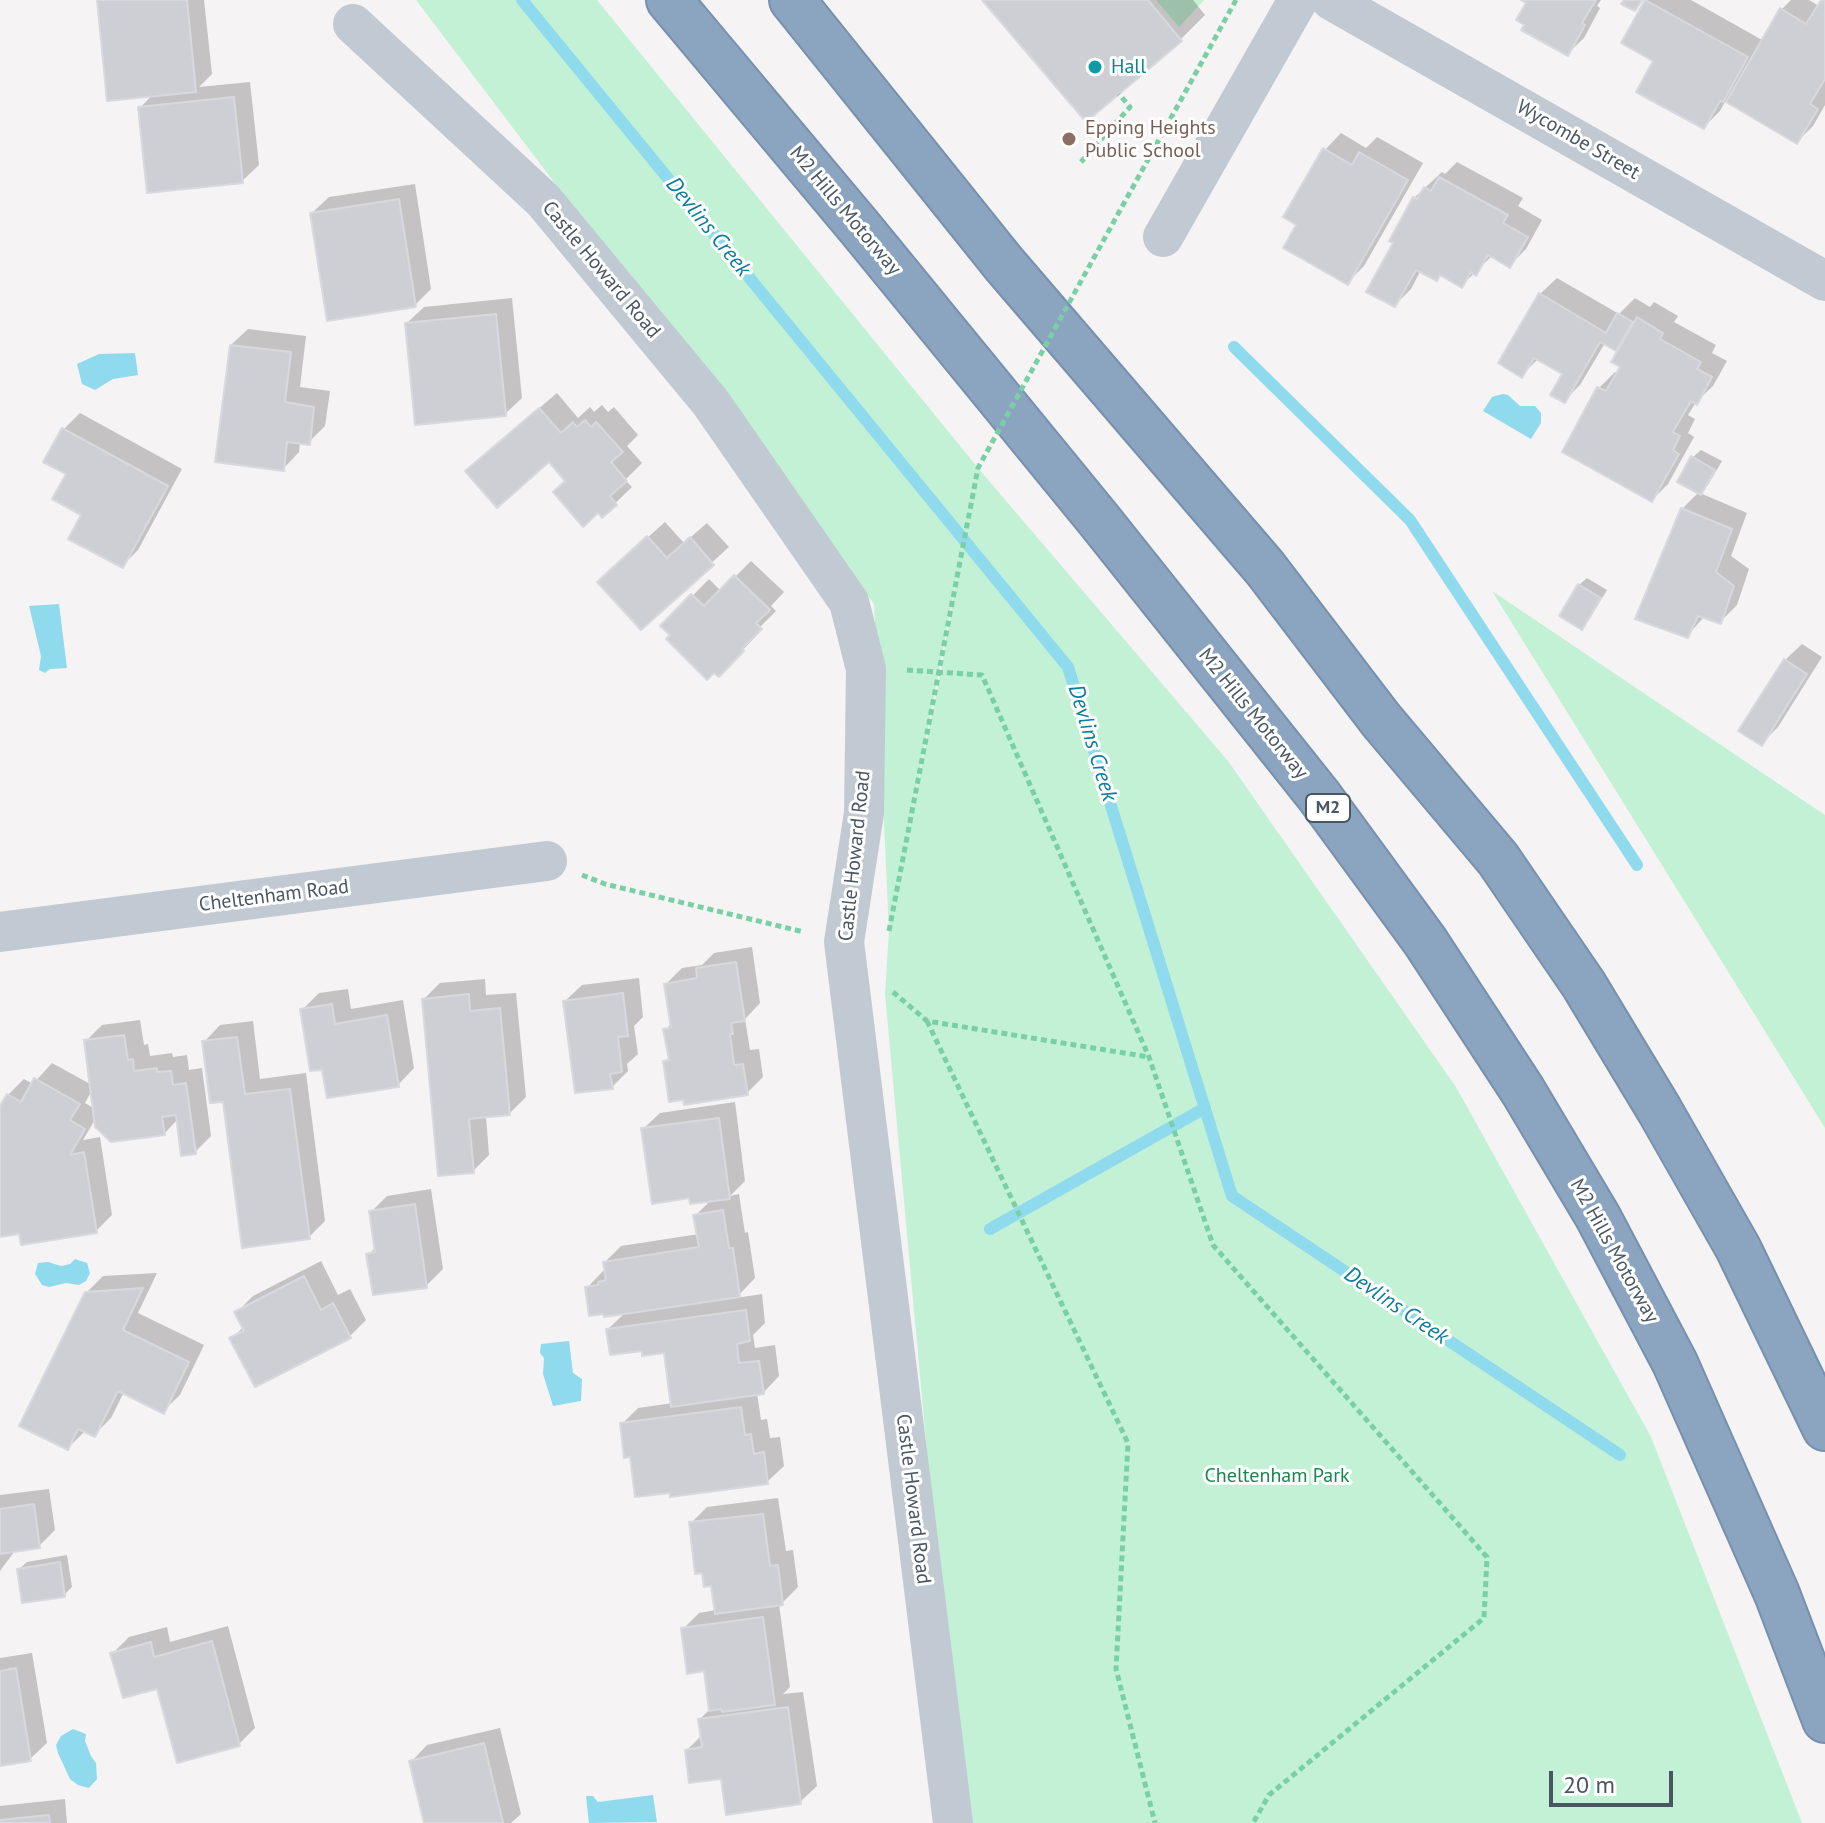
<!DOCTYPE html>
<html>
<head>
<meta charset="utf-8">
<style>
	body { margin:0 }
	#map { position:relative; width:1825px; height:1823px; overflow:hidden; background:#f5f3f3; font-family:"PT Sans",sans-serif }
	canvas { display:block }
	.scale { position:absolute; left:1549px; top:1771px; width:124px; height:36px; box-sizing:border-box; border:4px solid #4a5661; border-top:0; padding-left:10px; font-size:24px; line-height:28px; white-space:nowrap; color:#4a5661; -webkit-text-stroke:6px #fff; paint-order:stroke }
</style>
</head>
<body>
<div id="map">
<canvas width="1825" height="1823"></canvas>
<div class="scale">20 m</div>
</div>
<script>
const context = document.querySelector('canvas').getContext('2d');
context.lineJoin = 'round';
function paint(path, color) { context.fillStyle = color; context.fill(path, 'evenodd'); }
const shape = rows => new Path2D(rows.map(r => 'M' + r).join(''));
function strokePath(path, color, width, dash) { context.strokeStyle = color; context.lineWidth = width; context.lineCap = dash ? 'butt' : 'round'; context.setLineDash(dash || []); context.stroke(path); }
function drawText(font, color, halo, rows, align = 'center') {
  context.font = font + ' "PT Sans",sans-serif'; context.lineWidth = 6; context.setLineDash([]); context.textBaseline = 'middle'; context.strokeStyle = halo; context.fillStyle = color; for (const [text, x, y, turn = 0] of rows) {
    context.save(); context.translate(x, y); context.rotate((+turn || 0) * Math.PI / 180); context.textAlign = isNaN(turn) ? turn : align; if (halo) context.strokeText(text, 0, 0); context.fillText(text, 0, 0); context.restore();
  }
}
paint(shape([
	[416,0,597,0,978,468,1228,761,1456,1087,1651,1437,1802,1823,961,1823,885,994,889,931,874,604],
	[959,565,941,671,913,808,913,807],
	[1156,0,1204,0,1179,27],
	[1492,591,1825,815,1825,1128]
]), '#c3f1d5');
paint(shape([
	[135,353,138,375,113,379,95,390,82,384,77,364,99,354],
	[1503,394,1508,395,1520,406,1535,406,1541,413,1541,423,1531,439,1483,411,1492,397],
	[59,604,67,668,50,669,45,673,39,670,41,656,29,606],
	[75,1259,87,1263,90,1273,86,1281,79,1285,66,1283,49,1287,42,1285,35,1274,38,1263,48,1262,61,1266,70,1264],
	[569,1341,573,1373,582,1379,581,1401,553,1406,543,1374,544,1358,540,1353,541,1344],
	[73,1729,86,1734,85,1741,91,1756,96,1763,97,1779,89,1788,78,1785,70,1779,58,1753,56,1745,61,1736],
	[653,1795,657,1822,589,1823,586,1796,593,1796,598,1802]
]), '#90daee');
paint(shape([
	[99,0,204,0,212,74,199,87,250,82,259,165,242,181,140,108,153,94],
	[985,0,1193,0,1205,15,1181,39,1086,120],
	[1525,0,1601,0,1597,6,1600,8,1584,38,1567,54,1529,3],
	[1647,0,1691,0,1764,41,1782,9,1791,0,1809,0,1819,6,1823,0,1825,0,1825,105,1813,126,1797,142,1726,100,1720,111,1704,127,1656,61,1624,43],
	[1341,133,1366,148,1377,137,1423,163,1364,266,1347,283,1299,224,1325,150],
	[1457,162,1523,198,1518,206,1542,220,1526,249,1510,265,1493,255,1462,285,1441,273,1421,270,1411,289,1395,305,1396,242,1414,198,1442,172,1445,174],
	[415,184,431,289,415,305,312,213,329,197],
	[1557,278,1619,314,1635,298,1650,307,1654,302,1678,316,1674,322,1716,345,1712,353,1727,361,1713,386,1696,402,1688,415,1695,419,1688,433,1694,437,1668,484,1652,500,1599,388,1615,372,1618,373,1623,366,1623,346,1605,343,1580,385,1564,401,1565,374,1538,359,1522,375,1540,294],
	[512,298,522,398,505,414,407,323,424,307],
	[248,329,306,336,300,387,330,391,325,426,309,442,300,441,299,452,283,469,231,345],
	[557,393,578,418,590,407,594,412,602,405,608,412,614,407,638,435,627,446,642,463,625,480,632,487,603,515,549,460,484,455],
	[80,413,182,469,138,550,122,566,84,514,69,473,46,461,64,429],
	[1701,450,1722,461,1708,485,1700,493,1747,513,1731,556,1749,569,1737,605,1720,622,1705,616,1687,636,1682,509,1699,492,1680,481,1693,457],
	[665,522,684,543,707,523,729,547,641,627,616,566],
	[751,561,784,592,771,606,776,611,756,631,759,633,719,675,663,626,709,579,721,591],
	[1587,578,1607,590,1589,620,1582,627,1579,585],
	[1802,644,1822,657,1778,727,1762,743,1785,660],
	[752,947,760,1003,745,1019,750,1050,759,1049,763,1077,747,1093,665,1062,670,1056,665,1030,672,1023,666,984,682,968,702,965,714,953],
	[639,978,643,1017,634,1026,638,1054,627,1064,628,1071,612,1087,565,1001,582,985],
	[485,979,486,995,516,993,526,1097,509,1114,486,1116,489,1155,473,1171,424,999,440,983],
	[348,989,351,1009,403,1000,414,1068,398,1085,324,1067,303,1009,319,993],
	[140,1020,144,1045,148,1044,150,1056,172,1053,173,1057,187,1055,189,1070,202,1068,211,1136,195,1152,178,1119,164,1134,96,1118,83,1140,100,1137,112,1215,96,1231,21,1232,0,1235,0,1110,8,1095,24,1079,33,1084,52,1063,92,1085,86,1041,102,1025],
	[92,1090,95,1109,85,1103],
	[253,1021,260,1079,306,1073,325,1221,309,1237,225,1100,204,1042,220,1025],
	[735,1102,745,1181,730,1196,739,1194,745,1233,748,1232,755,1278,736,1298,762,1294,765,1323,753,1335,755,1348,775,1345,779,1376,763,1393,757,1393,761,1420,767,1419,770,1438,780,1437,784,1466,767,1482,632,1455,622,1424,638,1408,673,1403,665,1351,644,1349,608,1329,626,1312,587,1288,603,1271,606,1271,605,1262,621,1246,699,1234,696,1215,712,1199,643,1129,660,1113],
	[431,1189,443,1269,426,1286,369,1254,376,1247,371,1212,387,1196],
	[321,1261,338,1295,350,1289,366,1320,350,1336,256,1384,232,1339,244,1326,237,1312,253,1296],
	[157,1273,138,1313,204,1345,180,1395,163,1411,124,1392,111,1418,95,1434,84,1432,68,1448,86,1293,103,1276],
	[49,1489,55,1530,39,1546,14,1552,0,1571,0,1495],
	[778,1498,786,1551,793,1550,798,1587,782,1603,779,1604,790,1687,783,1694,803,1692,817,1786,800,1802,723,1777,687,1750,702,1735,700,1719,711,1708,706,1669,683,1629,699,1613,716,1610,713,1583,691,1523,707,1507],
	[67,1555,72,1587,64,1595,19,1569,27,1562],
	[228,1626,255,1728,239,1744,112,1654,129,1637,167,1627,170,1642],
	[32,1653,47,1743,30,1759,0,1764,0,1658],
	[500,1728,521,1814,511,1823,426,1823,411,1762,427,1745],
	[65,1799,67,1823,0,1823,0,1806]
]), '#0003');
strokePath(shape([
	[522,0,1068,667,1232,1196,1620,1455],
	[1234,347,1410,520,1637,865],
	[990,1229,1205,1108]
]), '#90daee', 12);
const building = shape([
	[97,0,187,0,196,92,107,101,97,0],
	[982,0,1148,0,1182,41,1086,122,982,0],
	[1521,0,1596,0,1582,23,1585,25,1568,56,1521,30,1524,25,1516,20,1526,3,1521,0],
	[1624,0,1642,0,1635,11,1621,4,1624,0],
	[1645,0,1748,57,1723,102,1720,101,1704,129,1636,92,1653,61,1621,43,1645,0],
	[1821,0,1825,0,1825,79,1810,104,1818,109,1797,144,1726,102,1780,8,1806,24,1821,0],
	[234,97,243,183,147,193,138,107,234,97],
	[1323,148,1352,165,1359,152,1408,180,1348,285,1283,248,1296,225,1283,217,1323,148],
	[1439,177,1508,215,1503,223,1528,237,1510,268,1488,255,1476,276,1471,272,1462,288,1440,275,1437,281,1416,270,1395,307,1366,292,1393,243,1389,241,1413,197,1417,199,1424,187,1431,191,1439,177],
	[399,199,416,307,327,321,310,213,399,199],
	[1539,293,1606,333,1617,313,1633,322,1616,351,1600,342,1565,403,1550,395,1562,374,1534,358,1522,378,1498,363,1539,293],
	[496,314,506,416,415,425,405,323,496,314],
	[1637,317,1663,333,1660,339,1701,362,1697,369,1712,377,1697,405,1691,401,1673,432,1680,436,1673,450,1679,454,1652,502,1562,452,1597,387,1606,391,1620,367,1611,362,1637,317],
	[230,345,291,352,285,402,314,407,310,445,287,442,284,471,215,462,230,345],
	[539,408,561,433,573,422,577,427,585,420,591,427,596,422,623,452,611,462,627,481,610,496,617,505,602,518,598,513,583,527,553,492,565,481,549,462,497,508,465,471,539,408],
	[62,428,168,486,123,568,68,539,81,515,52,499,66,474,43,462,62,428],
	[1691,456,1715,470,1701,495,1677,482,1691,456],
	[1681,508,1732,529,1716,572,1734,586,1721,624,1698,616,1688,638,1635,619,1681,508],
	[647,536,667,558,690,537,714,565,641,630,597,582,647,536],
	[734,575,770,610,756,623,762,629,742,648,744,651,719,677,714,673,707,680,666,639,670,635,660,626,691,594,704,606,734,575],
	[1578,584,1601,598,1582,630,1559,616,1578,584],
	[1784,659,1807,674,1762,746,1738,731,1784,659],
	[736,962,745,1021,731,1023,733,1034,730,1034,734,1065,743,1064,748,1095,684,1105,683,1100,669,1102,663,1061,669,1060,663,1029,671,1028,664,984,697,978,696,968,736,962],
	[623,993,628,1036,618,1037,622,1072,610,1074,613,1089,575,1093,563,1001,623,993],
	[469,994,470,1011,500,1008,510,1115,469,1119,474,1173,438,1176,422,999,469,994],
	[332,1004,335,1024,387,1015,399,1087,327,1098,322,1070,310,1071,300,1009,332,1004],
	[124,1035,128,1060,133,1059,134,1071,157,1068,157,1072,171,1071,173,1085,186,1083,196,1154,181,1156,176,1115,162,1117,165,1135,111,1142,95,1127,84,1040,124,1035],
	[237,1037,245,1094,290,1089,310,1239,242,1248,223,1102,210,1103,202,1041,237,1037],
	[34,1078,80,1104,70,1120,85,1129,70,1155,84,1152,97,1233,21,1245,19,1234,0,1237,0,1106,7,1094,21,1102,34,1078],
	[719,1118,730,1199,690,1204,689,1198,652,1204,641,1128,719,1118],
	[415,1204,427,1288,373,1295,366,1254,375,1252,369,1211,415,1204],
	[723,1210,729,1248,733,1248,740,1297,604,1317,603,1314,589,1316,585,1287,598,1285,598,1282,606,1280,603,1262,699,1247,693,1215,723,1210],
	[304,1276,321,1310,333,1303,351,1338,255,1387,229,1338,244,1331,234,1312,304,1276],
	[143,1288,123,1330,189,1362,164,1414,118,1391,95,1437,78,1429,68,1450,19,1426,85,1292,143,1288],
	[746,1310,750,1341,737,1344,739,1363,759,1361,764,1394,671,1407,664,1353,642,1356,642,1351,610,1355,606,1329,746,1310],
	[741,1407,745,1435,751,1434,754,1454,764,1452,768,1484,670,1497,670,1493,635,1497,630,1457,624,1458,620,1423,741,1407],
	[34,1504,40,1548,0,1554,0,1509,34,1504],
	[763,1514,770,1566,778,1565,783,1605,715,1614,711,1586,704,1587,702,1573,695,1574,689,1522,763,1514],
	[60,1562,65,1597,22,1603,17,1569,60,1562],
	[763,1617,775,1705,722,1712,721,1709,709,1711,704,1671,687,1674,681,1628,763,1617],
	[212,1641,240,1746,177,1763,157,1689,123,1698,110,1653,151,1642,154,1657,212,1641],
	[16,1668,31,1761,0,1766,0,1671,16,1668],
	[788,1707,801,1804,726,1815,721,1779,689,1783,685,1750,702,1747,698,1719,788,1707],
	[484,1743,503,1823,424,1823,409,1761,484,1743],
	[49,1815,50,1823,0,1823,0,1820,49,1815]
]);
paint(building, '#cdcfd5');
strokePath(building, '#d7d9de', 2);
const highway = shape([
	[669,0,860,228,1099,520,1319,796,1425,941,1523,1091,1598,1217,1675,1363,1777,1594,1825,1720],
	[792,0,1004,264,1265,568,1381,720,1498,859,1584,985,1660,1111,1738,1248,1825,1428]
]);
strokePath(highway, '#7690ad', 48);
strokePath(shape([
	[1081,162,1130,107,1119,94],
	[907,670,982,675,1149,1057,1213,1245,1487,1557,1484,1618,1269,1795,1253,1823],
	[582,875,605,884,804,932],
	[893,992,927,1021,1149,1057],
	[927,1021,1128,1443,1116,1669,1155,1823]
]), '#7ad0a6', 5, [6, 4]);
strokePath(shape([
	[1331,0,1825,281],
	[353,24,543,200,711,403,849,602,866,669,864,813,844,942,953,1823],
	[1163,237,1298,0],
	[0,932,547,861]
]), '#c1cad2', 40);
strokePath(highway, '#8ba5c1', 44);
strokePath(shape([
	[889,931,978,468,1236,0]
]), '#7ad0a6', 5, [6, 4]);
for (const [x, y, r, color] of [
	[1095,67,8,"#0f9aa8"],
	[1069,139,8,"#8d6e63"]
]) { const dot = new Path2D(); dot.arc(x, y, r, 0, 2 * Math.PI); context.fillStyle = color; context.fill(dot); strokePath(dot, '#fff', 3); }
for (const [x, y, w] of [
	[1328,808,44]
]) { const box = new Path2D(); box.roundRect(x - w / 2, y - 14, w, 28, 6); context.fillStyle = '#fff'; context.fill(box); strokePath(box, '#4a5661', 2); }
drawText('bold 18px', '#4a5661', null, [
	["M2",1328,808]
]);
drawText('20px', '#0d838f', '#fff', [
	["Hall",1111,67]
], 'left');
drawText('20px', '#785e54', '#fff', [
	["Epping Heights",1085,128],
	["Public School",1085,151]
], 'left');
drawText('20px', '#4a5661', '#fff', [
	["Wycombe Street",1578,140,30],
	["M2 Hills Motorway",845,211,50],
	["Castle Howard Road",601,270,50],
	["M2 Hills Motorway",1253,714,51],
	["Castle Howard Road",855,856,-84],
	["Cheltenham Road",274,896,-7],
	["M2 Hills Motorway",1614,1251,61],
	["Castle Howard Road",913,1499,83]
]);
drawText('20px', '#17864f', '#fff', [
	["Cheltenham Park",1277,1476]
]);
drawText('italic 22px', '#0c7c9b', '#fff', [
	["Devlins Creek",708,227,51],
	["Devlins Creek",1092,743,73],
	["Devlins Creek",1396,1306,34]
]);
</script>
</body>
</html>
